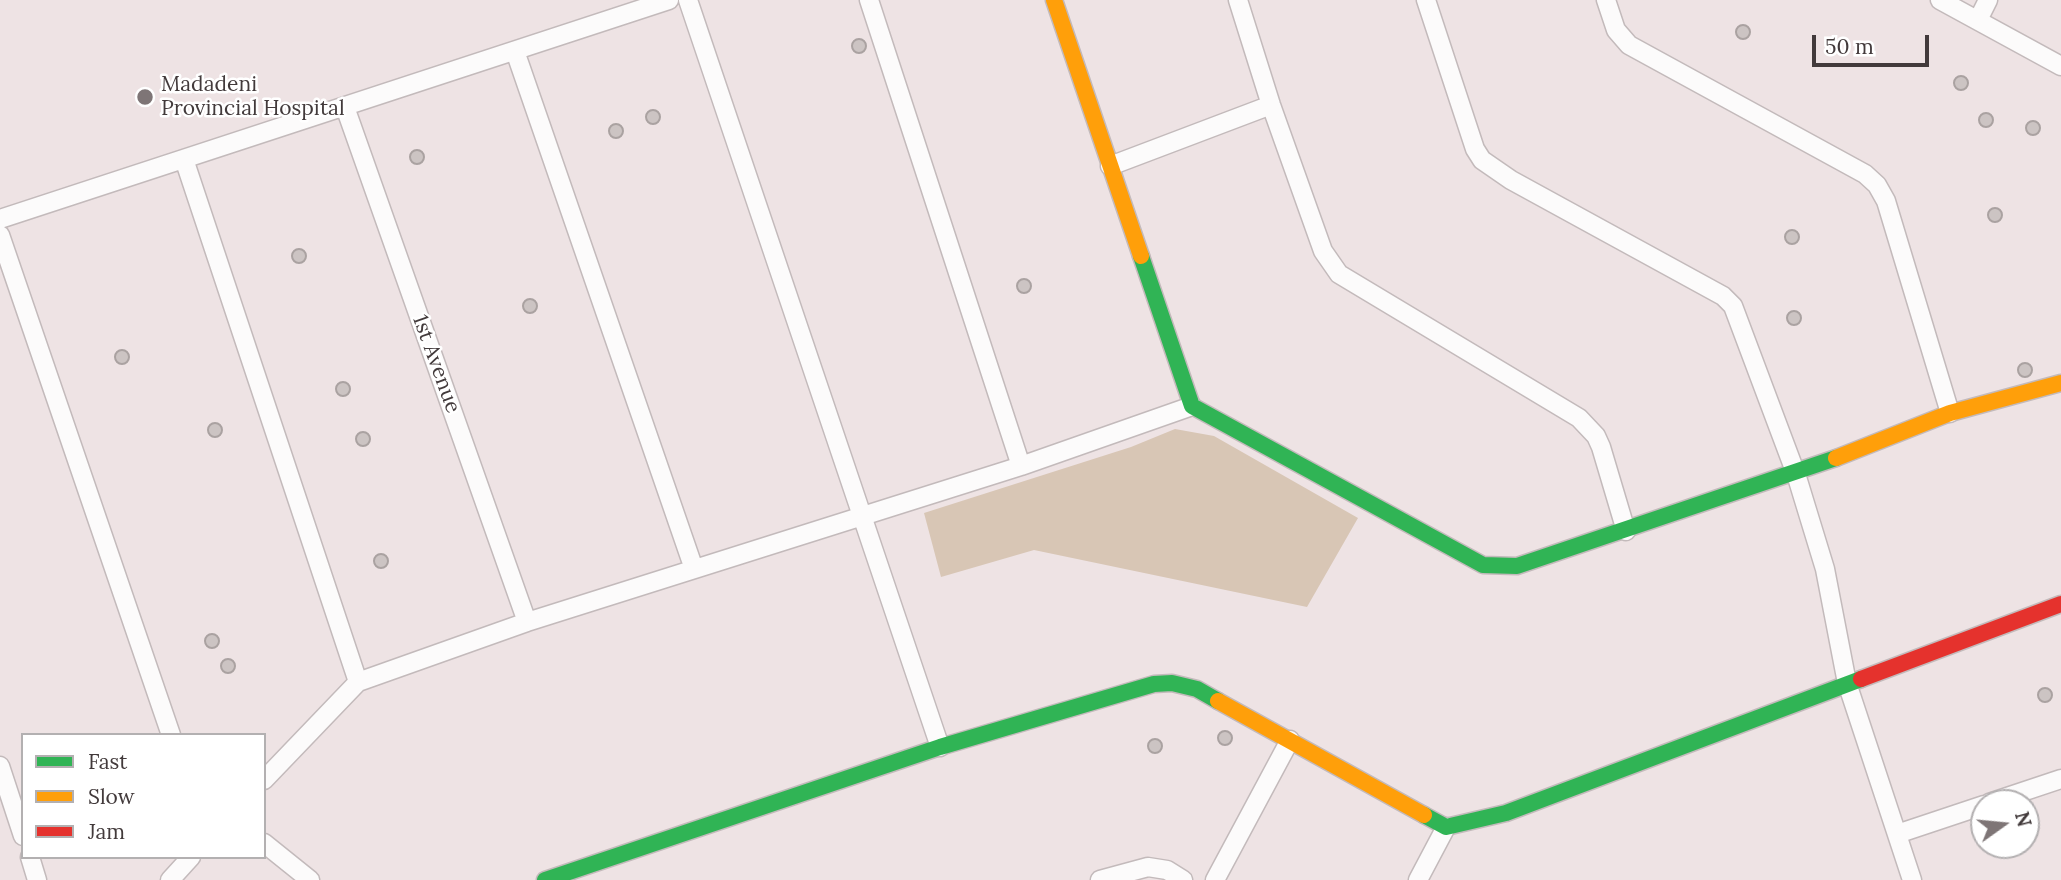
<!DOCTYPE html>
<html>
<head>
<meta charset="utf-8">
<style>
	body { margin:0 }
	#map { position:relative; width:2061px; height:880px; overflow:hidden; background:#eee3e4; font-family:Lora,serif }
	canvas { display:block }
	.legend { position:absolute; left:21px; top:733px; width:245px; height:126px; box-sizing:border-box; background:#fff; border:2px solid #b3b0b1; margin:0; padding:9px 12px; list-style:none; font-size:21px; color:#423a3b }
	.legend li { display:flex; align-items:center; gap:14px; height:35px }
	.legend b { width:35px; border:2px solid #b3b0b1 }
	.north { position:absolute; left:1970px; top:789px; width:70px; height:70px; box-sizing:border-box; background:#fff; border:2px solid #b3b0b1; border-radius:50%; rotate:75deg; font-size:19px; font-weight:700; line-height:28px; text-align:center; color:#423a3b }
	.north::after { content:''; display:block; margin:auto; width:24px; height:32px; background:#7e7576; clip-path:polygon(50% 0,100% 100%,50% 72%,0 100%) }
	.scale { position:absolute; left:1812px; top:35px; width:117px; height:32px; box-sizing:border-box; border:4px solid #423a3b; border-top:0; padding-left:9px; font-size:21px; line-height:24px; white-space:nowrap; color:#423a3b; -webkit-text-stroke:5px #fff; paint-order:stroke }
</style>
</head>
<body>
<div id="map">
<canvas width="2061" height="880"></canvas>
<ul class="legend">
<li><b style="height:9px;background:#30b455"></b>Fast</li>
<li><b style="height:9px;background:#ff9f0a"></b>Slow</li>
<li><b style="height:9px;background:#e5322d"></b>Jam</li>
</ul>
<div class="north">N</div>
<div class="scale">50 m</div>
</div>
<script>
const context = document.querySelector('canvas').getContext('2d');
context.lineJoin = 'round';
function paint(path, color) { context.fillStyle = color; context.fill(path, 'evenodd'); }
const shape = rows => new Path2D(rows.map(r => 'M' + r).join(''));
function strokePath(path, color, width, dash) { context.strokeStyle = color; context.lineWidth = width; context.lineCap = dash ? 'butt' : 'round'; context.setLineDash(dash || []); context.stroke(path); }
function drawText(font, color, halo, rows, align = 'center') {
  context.font = font + ' Lora,serif'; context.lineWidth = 5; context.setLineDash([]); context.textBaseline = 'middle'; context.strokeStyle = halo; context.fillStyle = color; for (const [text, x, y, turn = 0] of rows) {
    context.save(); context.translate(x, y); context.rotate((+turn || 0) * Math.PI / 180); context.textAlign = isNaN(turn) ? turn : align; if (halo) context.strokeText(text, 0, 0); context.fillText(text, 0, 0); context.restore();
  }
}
paint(shape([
	[1175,429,1214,436,1358,518,1307,607,1034,550,941,577,924,513,1131,447]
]), '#d8c6b5');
const building = shape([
	'1736 32a7 7 0 1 1 14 0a7 7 0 1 1-14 0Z',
	'852 46a7 7 0 1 1 14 0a7 7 0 1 1-14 0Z',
	'1954 83a7 7 0 1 1 14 0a7 7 0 1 1-14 0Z',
	'646 117a7 7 0 1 1 14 0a7 7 0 1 1-14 0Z',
	'1979 120a7 7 0 1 1 14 0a7 7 0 1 1-14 0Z',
	'2026 128a7 7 0 1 1 14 0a7 7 0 1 1-14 0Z',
	'609 131a7 7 0 1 1 14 0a7 7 0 1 1-14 0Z',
	'410 157a7 7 0 1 1 14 0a7 7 0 1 1-14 0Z',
	'1988 215a7 7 0 1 1 14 0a7 7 0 1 1-14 0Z',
	'1785 237a7 7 0 1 1 14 0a7 7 0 1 1-14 0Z',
	'292 256a7 7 0 1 1 14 0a7 7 0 1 1-14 0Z',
	'1017 286a7 7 0 1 1 14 0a7 7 0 1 1-14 0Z',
	'523 306a7 7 0 1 1 14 0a7 7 0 1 1-14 0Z',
	'1787 318a7 7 0 1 1 14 0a7 7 0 1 1-14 0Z',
	'115 357a7 7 0 1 1 14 0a7 7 0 1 1-14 0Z',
	'2018 370a7 7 0 1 1 14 0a7 7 0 1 1-14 0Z',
	'336 389a7 7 0 1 1 14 0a7 7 0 1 1-14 0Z',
	'208 430a7 7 0 1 1 14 0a7 7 0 1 1-14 0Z',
	'356 439a7 7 0 1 1 14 0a7 7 0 1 1-14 0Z',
	'374 561a7 7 0 1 1 14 0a7 7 0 1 1-14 0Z',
	'205 641a7 7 0 1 1 14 0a7 7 0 1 1-14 0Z',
	'221 666a7 7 0 1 1 14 0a7 7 0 1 1-14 0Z',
	'2038 695a7 7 0 1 1 14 0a7 7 0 1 1-14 0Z',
	'1218 738a7 7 0 1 1 14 0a7 7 0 1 1-14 0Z',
	'1148 746a7 7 0 1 1 14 0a7 7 0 1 1-14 0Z'
]);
paint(building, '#ccc4c3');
strokePath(building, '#aaa2a1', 2);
const street = shape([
	[688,0,940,747],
	[869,0,1021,466],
	[1238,0,1271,105,1323,251,1339,274,1579,418,1596,436,1601,447,1626,531],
	[1426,0,1475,149,1482,160,1511,180,1723,296,1733,306,1796,474,1825,569,1847,683,1912,880],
	[1606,0,1616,30,1629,45,1865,174,1877,185,1886,201,1950,413],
	[1940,0,2061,66],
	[1978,20,1988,0],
	[515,51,694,569],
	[345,107,527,622],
	[184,159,358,682],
	[1110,166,1271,105],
	[0,219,669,0],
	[0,235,171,735],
	[0,766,23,836],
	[264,780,358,682,527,622,1021,466,1192,406],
	[1989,803,2061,779],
	[1897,834,1984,805],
	[264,843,310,880],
	[30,857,37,880],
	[170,880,191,857],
	[1100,880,1148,867,1167,870,1183,880],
	[1215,880,1290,740],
	[1418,880,1446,827]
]);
const fast = shape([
	[1141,256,1192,406,1483,565,1517,566,1836,458],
	[1424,815,1446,827,1506,813,1861,679],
	[545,880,940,747,1154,684,1172,683,1197,689,1218,701]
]);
const slow = shape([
	[1054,0,1141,256],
	[1836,458,1950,413,2061,383],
	[1218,701,1424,815]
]);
const jam = shape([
	[1861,679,2061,604]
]);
strokePath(street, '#c3babb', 21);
strokePath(fast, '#c3babb', 19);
strokePath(slow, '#c3babb', 19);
strokePath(jam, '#c3babb', 19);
strokePath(street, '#fcfbfb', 18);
strokePath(fast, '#30b455', 16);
strokePath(slow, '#ff9f0a', 16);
strokePath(jam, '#e5322d', 16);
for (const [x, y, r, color] of [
	[145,97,9,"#7e7576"]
]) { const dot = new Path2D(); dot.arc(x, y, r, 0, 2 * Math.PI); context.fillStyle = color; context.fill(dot); strokePath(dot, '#fff', 2.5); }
drawText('21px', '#423a3b', '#fff', [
	["Madadeni",161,85],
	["Provincial Hospital",161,109]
], 'left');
drawText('21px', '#423a3b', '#fff', [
	["1st Avenue",436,364,70]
]);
</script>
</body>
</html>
